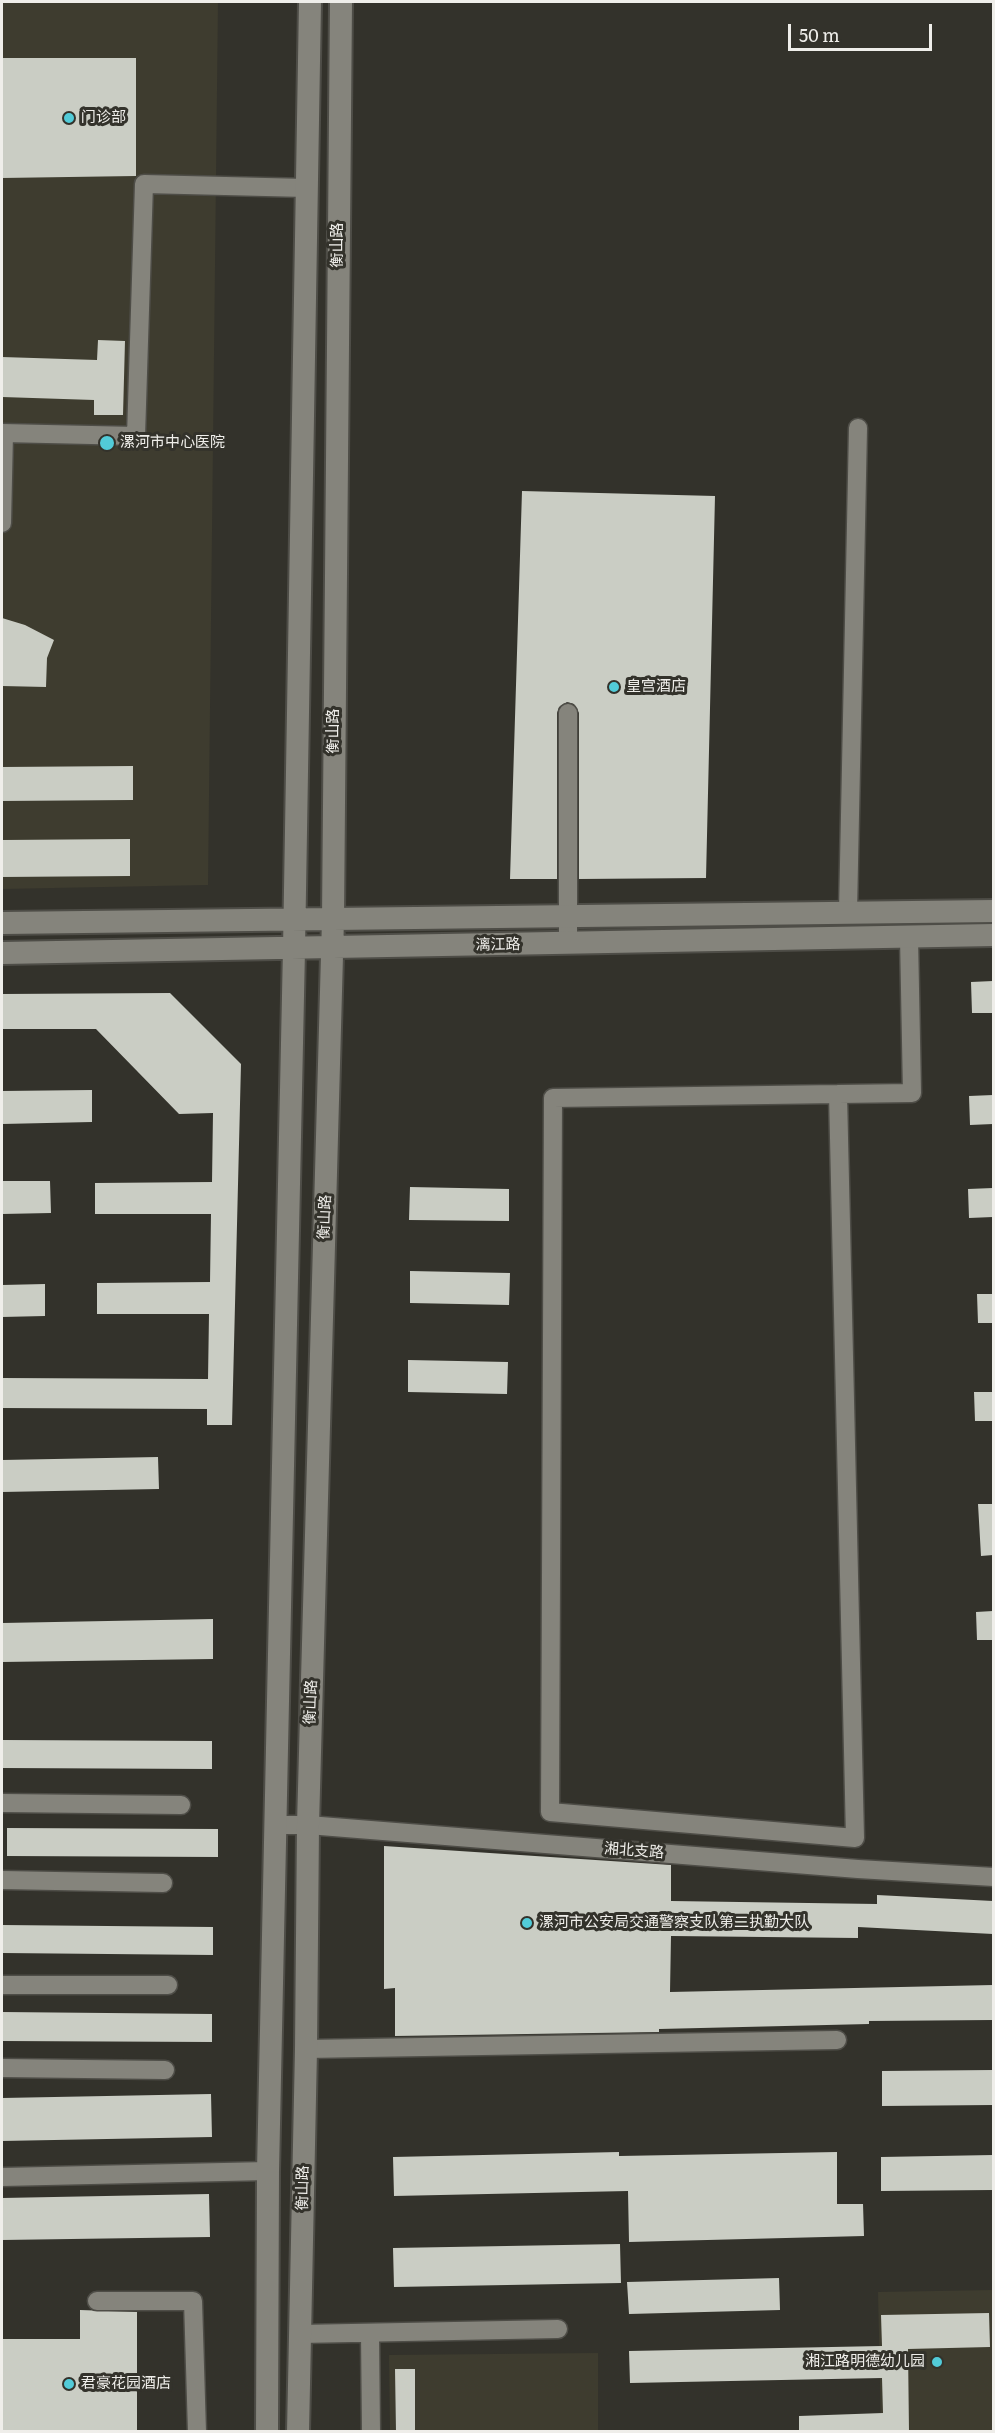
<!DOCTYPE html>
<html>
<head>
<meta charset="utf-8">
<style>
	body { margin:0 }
	#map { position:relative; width:995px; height:2433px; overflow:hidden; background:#33322b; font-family:Literata,serif }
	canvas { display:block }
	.frame { position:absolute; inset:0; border:3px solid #efeeea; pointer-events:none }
	.scale { position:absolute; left:788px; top:24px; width:144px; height:27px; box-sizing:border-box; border:3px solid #efeeea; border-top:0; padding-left:8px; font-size:18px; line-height:21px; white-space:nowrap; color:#efeeea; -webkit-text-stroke:4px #33322b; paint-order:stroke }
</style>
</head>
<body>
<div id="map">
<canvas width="995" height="2433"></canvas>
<div class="frame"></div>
<div class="scale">50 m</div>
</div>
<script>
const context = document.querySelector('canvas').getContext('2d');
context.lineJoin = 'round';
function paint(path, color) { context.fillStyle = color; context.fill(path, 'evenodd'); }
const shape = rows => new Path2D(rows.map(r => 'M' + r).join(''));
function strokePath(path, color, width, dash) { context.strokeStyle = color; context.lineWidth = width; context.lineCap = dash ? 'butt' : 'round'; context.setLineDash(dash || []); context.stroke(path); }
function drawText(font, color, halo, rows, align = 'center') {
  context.font = font + ' Literata,"Noto Sans SC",serif'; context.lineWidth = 6; context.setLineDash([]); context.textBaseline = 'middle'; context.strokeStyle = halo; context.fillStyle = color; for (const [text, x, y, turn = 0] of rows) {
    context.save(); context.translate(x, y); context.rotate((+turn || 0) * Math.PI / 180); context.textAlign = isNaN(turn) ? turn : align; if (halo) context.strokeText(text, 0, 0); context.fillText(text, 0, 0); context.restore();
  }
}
paint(shape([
	[2,2,218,2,208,885,2,889],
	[993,2290,993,2431,881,2431,878,2292],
	[598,2353,598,2431,390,2431,389,2355]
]), '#3e3c2f');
paint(shape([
	[2,58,136,58,136,176,2,178],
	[98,340,125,341,123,415,94,415,94,400,2,397,2,357,97,360],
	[522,491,715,496,706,878,579,879,579,713,574,704,567,702,559,707,557,713,557,879,510,879],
	[2,618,25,625,54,640,47,658,46,687,2,686],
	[133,766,133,800,2,801,2,767],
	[130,839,130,876,2,877,2,840],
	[993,981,993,1013,972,1013,971,982],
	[170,993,241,1064,232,1425,207,1425,207,1409,2,1408,2,1378,208,1379,209,1314,97,1314,97,1283,210,1282,211,1214,95,1214,95,1183,212,1182,213,1113,179,1114,96,1029,2,1029,2,994],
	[92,1090,92,1122,2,1124,2,1091],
	[993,1095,993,1124,970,1125,969,1096],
	[2,1181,50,1181,51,1213,2,1214],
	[410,1187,509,1189,509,1221,409,1220],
	[993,1188,993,1217,969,1218,968,1189],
	[410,1271,510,1273,509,1305,410,1303],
	[45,1284,45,1316,2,1317,2,1285],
	[977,1294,993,1294,993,1323,978,1323],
	[408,1360,508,1362,507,1394,408,1392],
	[974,1392,993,1392,993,1421,975,1421],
	[158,1457,159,1489,2,1492,2,1460],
	[978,1504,993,1504,993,1555,981,1556],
	[993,1611,993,1640,977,1640,976,1612],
	[213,1619,213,1659,2,1662,2,1623],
	[2,1740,212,1741,212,1769,2,1768],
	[7,1828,218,1829,218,1857,7,1856],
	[384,1846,671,1865,671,1901,877,1904,877,1895,993,1901,993,1934,858,1927,858,1938,671,1936,670,1992,993,1985,993,2020,869,2021,869,2024,659,2029,659,2032,395,2036,395,1988,384,1989],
	[2,1925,213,1927,213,1955,2,1953],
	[2,2012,212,2014,212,2042,2,2041],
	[993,2070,993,2105,882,2106,882,2071],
	[211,2094,212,2137,2,2141,2,2098],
	[619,2152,619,2156,837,2152,837,2204,863,2204,864,2236,629,2242,628,2191,394,2196,393,2157],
	[993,2155,993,2190,881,2191,881,2157],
	[209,2194,210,2237,2,2240,2,2198],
	[620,2244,621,2283,394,2287,393,2248],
	[779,2278,780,2310,629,2314,627,2282],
	[80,2310,137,2312,137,2432,2,2432,2,2339,80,2339],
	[989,2313,990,2347,908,2349,909,2432,799,2432,799,2416,883,2413,882,2378,630,2383,629,2351,882,2346,881,2315],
	[395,2369,415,2369,415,2432,396,2432]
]), '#cacdc4');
const minor = shape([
	[2,433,136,436,144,184,306,188],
	[2,523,4,434],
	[848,912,858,428],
	[568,944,568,713],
	[838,1094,855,1838,550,1812,553,1098,838,1094,912,1093,909,937],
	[2,1803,181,1805],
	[275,1825,308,1825,858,1869,994,1877],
	[2,1880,163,1883],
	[2,1985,168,1985],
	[306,2049,837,2040],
	[2,2068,165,2070],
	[2,2177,268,2171],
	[97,2301,193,2301,197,2432],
	[370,2333,371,2432],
	[300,2334,558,2329]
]);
const tertiary = shape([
	[2,923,994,911],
	[2,953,994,935],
	[267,2432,268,2171,294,949,310,2],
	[298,2432,306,2049,308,1825,333,919,341,2]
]);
strokePath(minor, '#4e4d47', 21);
strokePath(tertiary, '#4e4d47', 26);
strokePath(minor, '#85847c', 18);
strokePath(tertiary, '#85847c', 22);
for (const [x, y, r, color] of [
	[69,118,6,"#52cbd8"],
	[107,443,8,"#52cbd8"],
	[614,687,6,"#52cbd8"],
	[527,1923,6,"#52cbd8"],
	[937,2362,6,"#52cbd8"],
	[69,2384,6,"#52cbd8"]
]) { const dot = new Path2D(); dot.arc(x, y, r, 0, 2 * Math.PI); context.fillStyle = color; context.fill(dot); strokePath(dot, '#33322b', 2); }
drawText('15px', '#efeeea', '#33322b', [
	["门诊部",81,118],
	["漯河市中心医院",120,443],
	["皇宫酒店",626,687],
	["漯河市公安局交通警察支队第二执勤大队",539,1923],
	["湘江路明德幼儿园",925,2362,"right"],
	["君豪花园酒店",81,2384]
], 'left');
drawText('15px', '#efeeea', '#33322b', [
	["衡山路",338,245,-90],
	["衡山路",334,731,-90],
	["漓江路",498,945,-1],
	["衡山路",325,1217,-88],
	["衡山路",311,1702,-88],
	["湘北支路",634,1851,4],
	["衡山路",303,2188,-89]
]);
</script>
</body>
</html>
